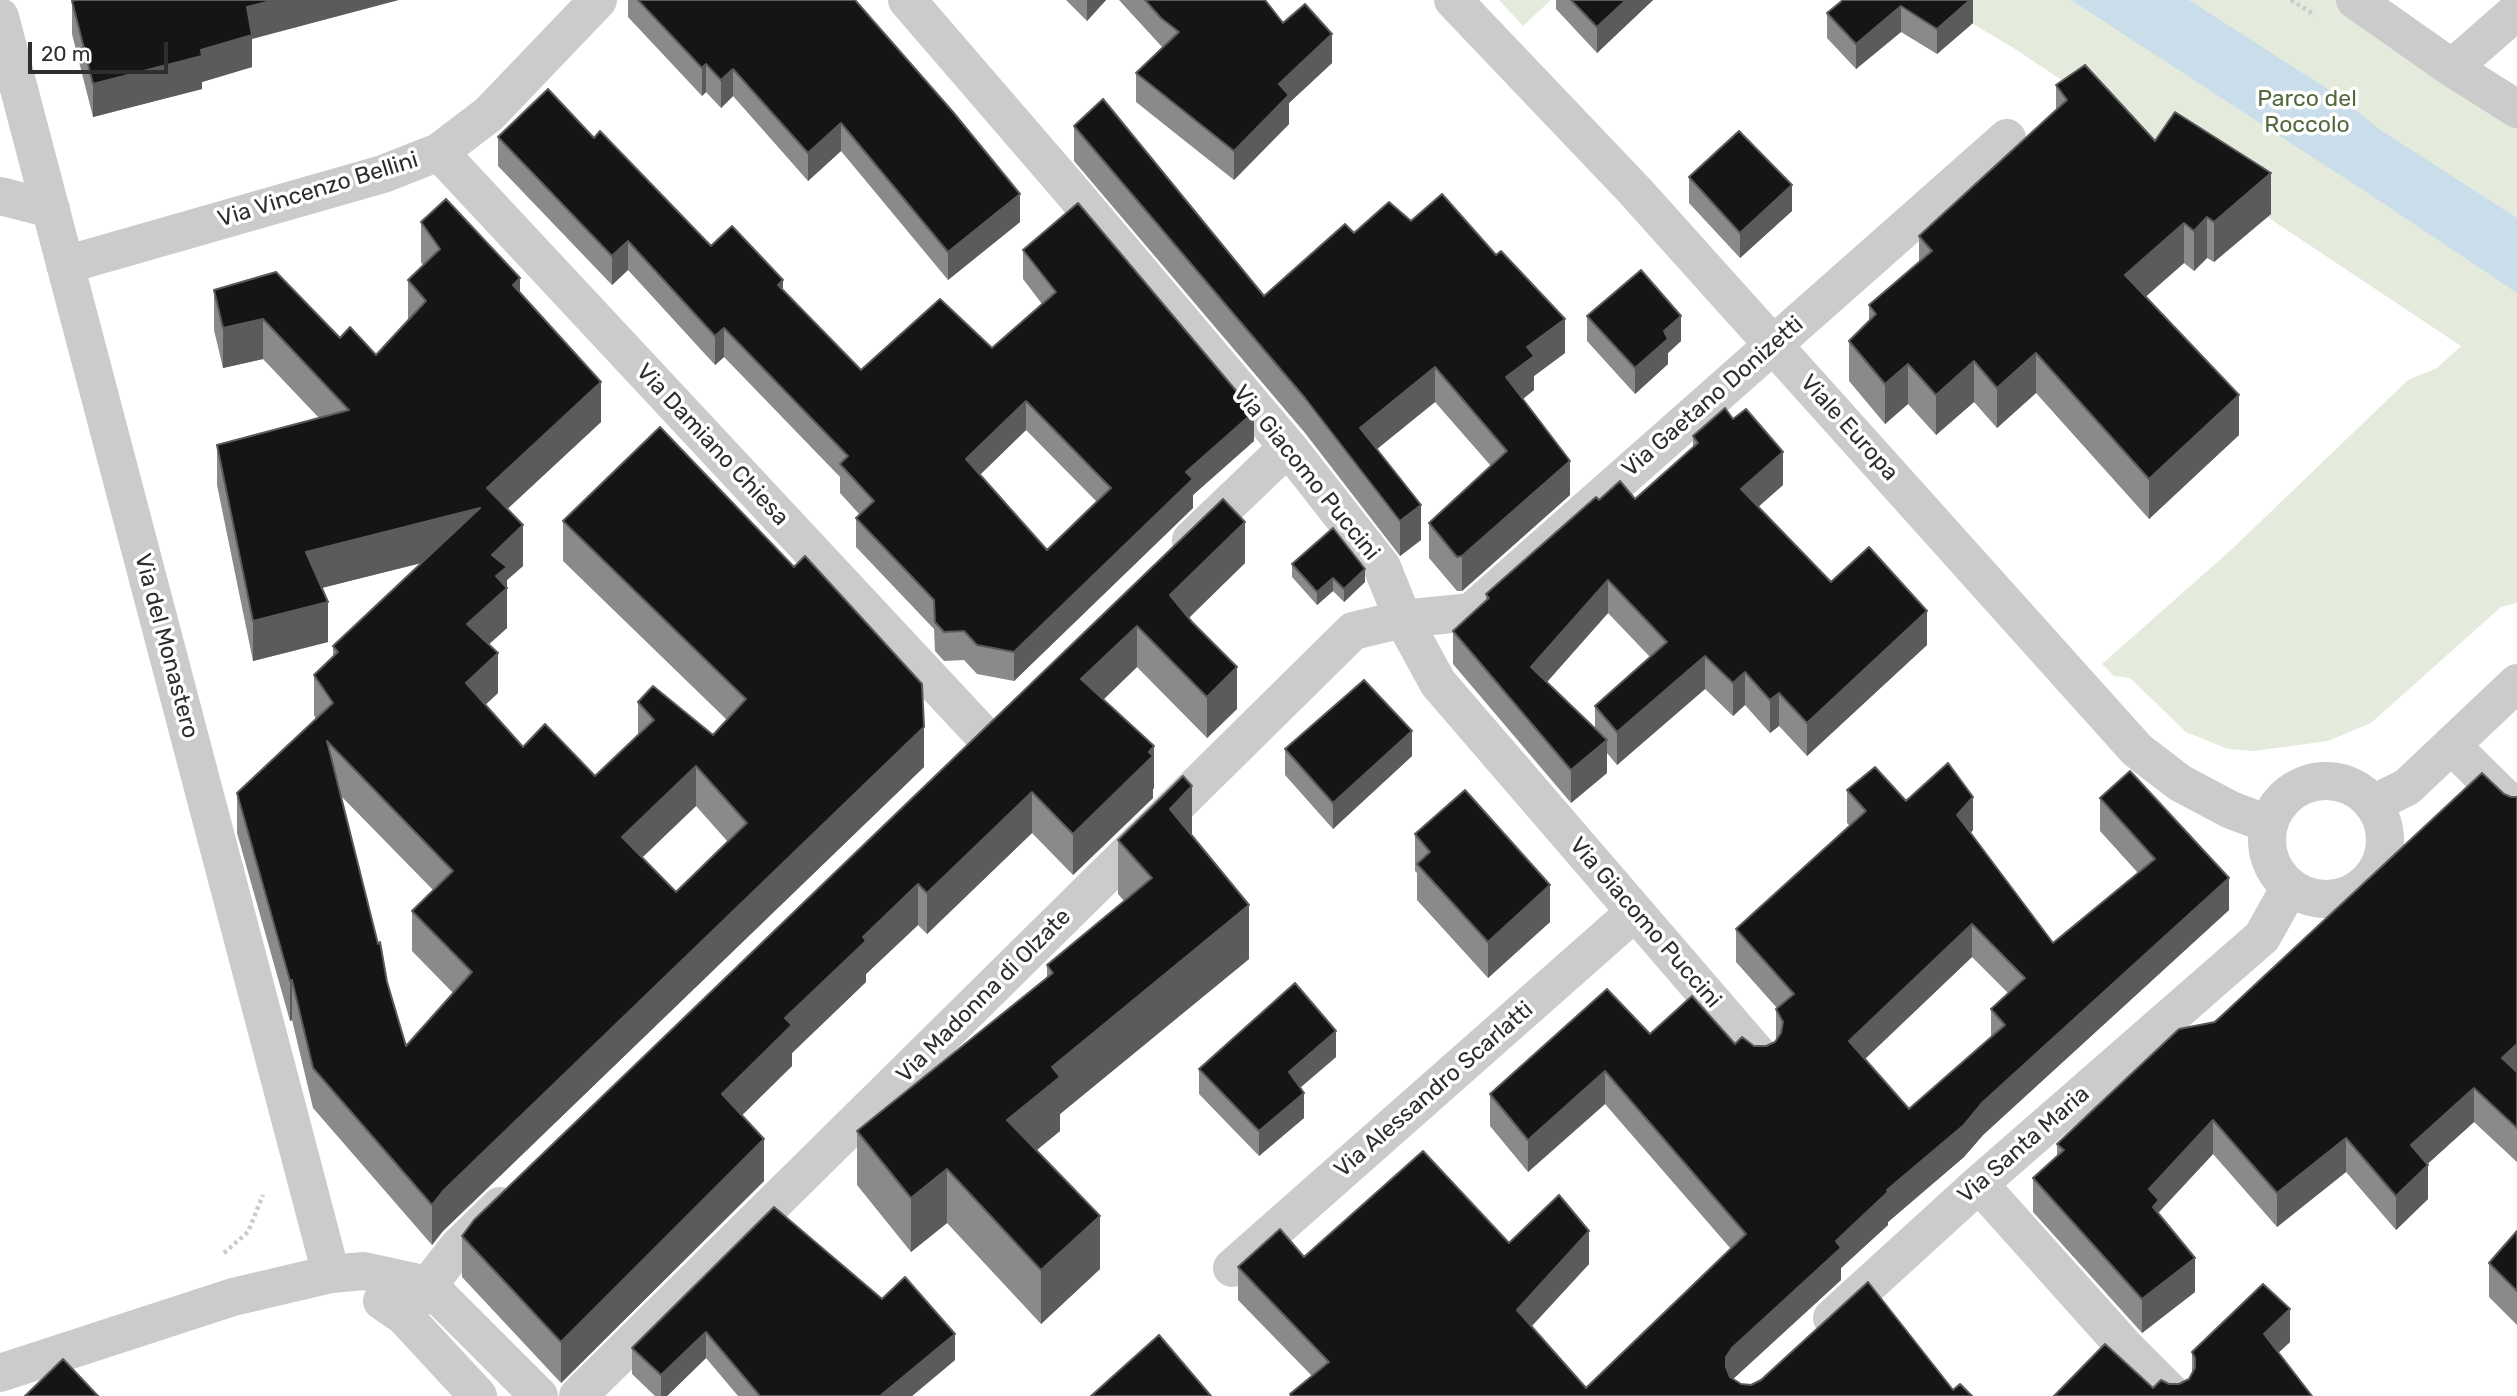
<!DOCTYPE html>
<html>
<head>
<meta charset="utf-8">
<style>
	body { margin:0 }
	#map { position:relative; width:2517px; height:1396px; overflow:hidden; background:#fff; font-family:Rubik,sans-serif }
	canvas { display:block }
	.scale { position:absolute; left:28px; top:42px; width:140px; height:32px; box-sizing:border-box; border:4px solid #2e2e2e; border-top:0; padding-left:9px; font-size:21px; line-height:24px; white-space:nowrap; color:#2e2e2e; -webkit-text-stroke:5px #fff; paint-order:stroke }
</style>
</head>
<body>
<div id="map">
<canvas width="2517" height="1396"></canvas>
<div class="scale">20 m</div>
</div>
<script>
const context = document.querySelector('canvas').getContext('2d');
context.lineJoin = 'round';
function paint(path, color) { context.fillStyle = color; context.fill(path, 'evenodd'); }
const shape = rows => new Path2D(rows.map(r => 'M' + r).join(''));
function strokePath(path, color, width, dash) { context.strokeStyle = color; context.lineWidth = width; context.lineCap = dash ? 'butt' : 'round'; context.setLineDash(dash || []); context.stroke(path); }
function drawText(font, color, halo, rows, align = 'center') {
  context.font = font + ' Rubik,sans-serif'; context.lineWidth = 7; context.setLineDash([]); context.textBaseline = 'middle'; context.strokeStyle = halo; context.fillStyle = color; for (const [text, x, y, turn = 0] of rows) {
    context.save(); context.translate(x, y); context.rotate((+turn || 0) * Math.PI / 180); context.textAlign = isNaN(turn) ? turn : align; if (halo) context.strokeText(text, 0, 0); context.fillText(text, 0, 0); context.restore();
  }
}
paint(shape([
	[1499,0,1551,0,1523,26],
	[1932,0,2337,0,2517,122,2517,603,2501,607,2371,723,2328,741,2254,751,2228,749,2186,732,2130,678,2114,676,2102,664,2232,549,2408,380,2437,368,2461,346,2012,47]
]), '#e4ebdc');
paint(shape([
	[2071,0,2189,0,2340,97,2379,129,2517,218,2517,293,2386,205]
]), '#c9deea');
strokePath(shape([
	[2291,0,2315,15],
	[224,1253,248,1232,263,1195]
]), '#cbcbcb', 4.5, [3.5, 3.5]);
strokePath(shape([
	[907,0,1070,189,1288,447,1382,567,1403,619,1438,683,1761,1058],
	[1453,0,1635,191,2137,750,2180,783,2231,810,2268,824],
	[2355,0,2452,68,2517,109],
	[0,17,331,1274],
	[2452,68,2517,11],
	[439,152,986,738],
	[0,196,51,209],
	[65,265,383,174,439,152,489,114,598,0],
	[1191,540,1288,447],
	[2451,745,2517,810],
	'2267 840a59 59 0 1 1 118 0a59 59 0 1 1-118 0Z',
	[2373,804,2407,787,2517,683],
	[1979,1184,2125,1347,2174,1396],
	[1232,1268,1635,912],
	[382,1301,404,1316,478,1396],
	[404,1316,458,1247,500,1206],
	[1832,1318,1979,1184,2262,937,2290,887],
	[0,1373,233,1297,331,1274,364,1271,428,1285,539,1396],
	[578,1396,1353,631,1403,619,1471,612,2007,138]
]), '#cbcbcb', 38);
paint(shape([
	[628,0,855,0,1020,222,948,280,841,151,808,181,733,96,721,108,706,92,702,96,628,17],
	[1066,0,1106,0,1087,21],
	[1119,0,1265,0,1283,23,1332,63,1289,103,1289,124,1234,180,1136,102,1136,73,1163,48],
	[1556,0,1653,0,1597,53,1556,9],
	[1973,0,1973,23,1937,54,1901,32,1856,69,1827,38,1827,13],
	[72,1,252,39,252,67,202,82,202,89,93,117,72,34],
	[2056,85,2155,141,2271,214,2214,262,2207,258,2194,271,2184,263,2146,296,2239,435,2149,519,2036,393,1997,428,1974,402,1936,435,1908,404,1885,424,1849,381,1849,341,1869,321,1869,305,1919,263,1919,236,2056,111],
	[1074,126,1264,296,1354,233,1565,353,1534,376,1534,390,1523,399,1570,495,1462,591,1457,591,1429,558,1429,523,1491,466,1435,402,1376,449,1421,540,1400,556,1305,433,1074,161],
	[498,137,594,138,711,246,783,290,861,370,992,348,1042,304,1023,279,1023,250,1254,441,1193,495,1193,508,1014,681,977,674,964,660,944,661,935,651,934,629,856,547,856,518,860,515,840,493,840,477,724,357,715,365,628,270,612,285,498,166],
	[1026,430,1097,502,1047,550,980,475],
	[1689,177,1792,211,1740,258,1689,203],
	[421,222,520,293,601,422,507,509,523,566,507,580,507,628,489,644,498,693,485,705,523,747,595,776,638,736,638,702,713,735,727,720,563,561,563,521,924,767,443,1231,432,1245,313,1108,292,1020,290,1021,237,833,237,793,316,719,314,715,314,675,333,657,333,646,422,563,321,588,328,642,253,661,217,485,217,445,319,418,263,359,223,368,214,330,214,290,340,338,376,355,408,320,408,280,423,265,421,262],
	[340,795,433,890,412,911,412,951,453,993,406,1046,387,982],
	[696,806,728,842,676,892,642,857],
	[1587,316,1681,341,1668,353,1668,364,1635,394,1587,341],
	[1693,436,1783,485,1758,507,1831,582,1927,645,1807,756,1779,726,1770,733,1745,705,1733,716,1705,689,1617,765,1607,753,1607,773,1571,803,1453,664,1453,631,1486,601,1486,594,1635,499,1693,447],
	[1608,613,1650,657,1595,706,1595,729,1547,682],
	[1223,499,1245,563,1189,618,1237,709,1207,738,1137,667,1103,700,1154,788,1153,789,1153,798,1073,875,1032,833,927,934,918,925,866,974,866,982,792,1053,792,1066,742,1115,764,1181,561,1383,462,1277,462,1236],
	[1292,564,1365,582,1344,602,1333,591,1317,605,1292,577],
	[1285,749,1412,756,1333,829,1285,775],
	[1847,790,1906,801,1973,830,1971,833,2053,943,2138,873,2100,831,2100,798,2229,910,1983,1135,1964,1157,1888,1222,1888,1225,1841,1268,1841,1280,1733,1379,1741,1384,1953,1390,1972,1396,1290,1396,1290,1394,1312,1376,1238,1300,1238,1267,1304,1257,1509,1243,1589,1264,1532,1326,1586,1388,1731,1249,1605,1104,1528,1172,1490,1126,1490,1094,1650,1034,1754,1046,1766,1046,1775,1042,1776,1040,1776,1009,1777,1008,1736,962,1736,929,1850,826,1847,823],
	[1972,957,2008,993,1991,1009,1991,1037,1909,1109,1865,1059],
	[2504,794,2511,797,2517,797,2517,1162,2474,1122,2427,1164,2428,1199,2396,1230,2346,1172,2277,1227,2213,1154,2159,1212,2159,1215,2195,1292,2142,1333,2033,1212,2033,1178,2057,1156,2057,1144],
	[1415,834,1550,922,1488,978,1417,900,1417,873,1415,871],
	[1192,835,1249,959,1060,1114,1060,1131,1037,1150,1100,1269,1041,1324,947,1223,911,1252,857,1185,857,1131,1047,977,1047,965,1124,901,1118,894,1118,840],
	[1336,1057,1300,1088,1304,1118,1259,1156,1199,1094,1199,1069],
	[774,1207,882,1299,955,1360,912,1396,738,1396,706,1358,667,1396,655,1396,632,1374,632,1348],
	[2517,1231,2517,1325,2489,1297,2489,1263],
	[2290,1342,2278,1353,2312,1396,2153,1388,2169,1384,2179,1384,2189,1379,2192,1374,2192,1352]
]), '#8a8a8a');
paint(shape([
	[275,0,399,0,252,39,252,67,202,82,202,89,93,117,93,84,201,50,247,7],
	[1087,0,1106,0,1087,21],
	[1626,0,1653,0,1597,53,1597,27],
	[1970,0,1973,0,1973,23,1937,54,1937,29],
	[1901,6,1901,32,1856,69,1856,44],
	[1332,34,1332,63,1289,103,1289,124,1234,180,1234,151,1279,84],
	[706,64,706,92,702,96,702,68],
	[733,69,733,96,721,108,721,80],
	[841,123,841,151,808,181,808,153],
	[2271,173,2271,214,2214,262,2214,222],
	[1792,185,1792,211,1740,258,1740,233],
	[1020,194,1020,222,948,280,948,252],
	[2207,217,2207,258,2194,271,2194,231],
	[2184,223,2184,263,2125,315,2125,275],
	[628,241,628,270,612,285,612,256],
	[520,278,520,318,513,285],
	[783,280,783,310,778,285],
	[1681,316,1681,341,1668,353,1668,364,1635,394,1635,368,1664,331],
	[263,319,263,359,223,368,223,328],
	[1565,319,1565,353,1534,376,1534,390,1506,412,1506,377,1527,347],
	[724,328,724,357,715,365,715,336],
	[2036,353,2036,393,1997,428,1997,388],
	[1974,361,1974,402,1936,435,1936,395],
	[1908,364,1908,404,1885,424,1885,384],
	[1435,367,1435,402,1360,463,1360,428],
	[601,382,601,422,487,528,487,488],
	[2239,395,2239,435,2149,519,2149,479],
	[1026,401,1026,430,966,488,966,459],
	[1254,412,1254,441,1193,495,1193,508,1014,681,1014,652,1186,472],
	[1783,452,1783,485,1741,522,1741,489],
	[1570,461,1570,495,1462,591,1462,556],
	[1421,505,1421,540,1400,556,1400,521],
	[480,508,480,548,306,592,306,552],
	[1245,522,1245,563,1170,636,1170,595],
	[523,525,523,566,507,580,507,628,467,664,467,624,492,555],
	[1365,569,1365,582,1344,602,1344,589],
	[1333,578,1333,591,1317,605,1317,592],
	[1608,580,1608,613,1531,700,1531,667],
	[328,602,328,642,253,661,253,621],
	[1927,611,1927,645,1807,756,1807,723],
	[1137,626,1137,667,1081,721,1081,679],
	[498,653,498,693,466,723,466,683],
	[1705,656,1705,689,1617,765,1617,732],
	[1237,667,1237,709,1207,738,1207,697],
	[1745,672,1745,705,1733,716,1733,683],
	[1779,693,1779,726,1770,733,1770,700],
	[924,727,924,767,443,1231,432,1245,432,1205,443,1191],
	[1412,731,1412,756,1333,829,1333,803],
	[1607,740,1607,773,1571,803,1571,770],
	[1154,746,1154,788,1153,789,1153,798,1073,875,1073,834],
	[696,766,696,806,622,877,622,837],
	[1192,786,1192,840,1170,809],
	[1032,792,1032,833,927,934,927,893],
	[1973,797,1973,830,1957,848,1957,815],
	[2229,878,2229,910,1983,1135,1964,1157,1888,1222,1888,1225,1841,1268,1841,1280,1732,1380,1726,1390,1726,1357,1732,1348,1836,1241,1887,1190,1983,1102],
	[918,884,918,925,866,974,866,982,792,1053,792,1066,722,1135,722,1094,785,1018,863,937],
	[1550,885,1550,922,1488,978,1488,942],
	[1249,905,1249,959,1060,1114,1060,1131,1007,1174,1007,1120,1052,1067],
	[1972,924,1972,957,1849,1074,1849,1041],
	[292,980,292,1020,290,1021,290,981],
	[1336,1031,1336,1057,1289,1097,1289,1072],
	[2517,1044,2517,1078,2502,1058],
	[1605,1071,1605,1104,1528,1172,1528,1140],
	[2474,1088,2474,1122,2411,1179,2411,1145],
	[1304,1093,1304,1118,1259,1156,1259,1131],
	[2213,1120,2213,1154,2159,1212,2159,1234,2149,1189],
	[2346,1138,2346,1172,2277,1227,2277,1193],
	[764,1139,764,1181,561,1383,561,1342],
	[2428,1165,2428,1199,2396,1230,2396,1196],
	[947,1169,947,1223,911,1252,911,1198],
	[1100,1216,1100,1269,1041,1324,1041,1270],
	[1589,1231,1589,1264,1517,1342,1517,1310],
	[2195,1258,2195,1292,2142,1333,2142,1299],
	[2290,1309,2290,1342,2264,1366,2264,1334],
	[706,1332,706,1358,667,1396,661,1396,661,1375],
	[955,1334,955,1360,912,1396,880,1396]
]), '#5b5b5b');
const building = shape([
	[76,0,275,0,247,7,252,35,201,50,202,56,93,84,72,1,76,0],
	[638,0,855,0,953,112,1020,194,948,252,841,123,808,153,733,69,721,80,706,64,702,68,638,0],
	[1145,0,1265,0,1283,23,1305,4,1332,34,1279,84,1289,95,1234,151,1136,73,1179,32,1161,18,1145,0],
	[1571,0,1626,0,1597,27,1571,0],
	[1843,0,1970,0,1937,29,1901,6,1856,44,1827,13,1843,0],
	[2085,65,2155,141,2175,112,2271,173,2214,222,2207,217,2194,231,2184,223,2125,275,2239,395,2149,479,2036,353,1997,388,1974,361,1936,395,1908,364,1885,384,1849,341,1876,314,1869,305,1932,251,1919,236,2067,100,2056,85,2085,65],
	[548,89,594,138,600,131,711,246,732,226,783,280,778,285,861,370,940,299,992,348,1056,292,1023,250,1078,203,1254,412,1186,472,1193,479,1014,652,977,645,964,631,944,632,935,622,934,600,856,518,874,501,840,464,848,456,724,328,715,336,628,241,612,256,498,137,548,89],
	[1026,401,1111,488,1047,550,966,459,1026,401],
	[1103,99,1264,296,1345,224,1354,233,1389,202,1411,221,1442,194,1496,255,1501,251,1565,319,1527,347,1534,356,1506,377,1570,461,1462,556,1457,557,1429,523,1507,451,1435,367,1360,428,1421,505,1400,521,1305,398,1074,126,1103,99],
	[1739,131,1792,185,1740,233,1689,177,1739,131],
	[446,199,520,278,513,285,601,382,487,488,523,525,492,555,507,567,496,576,507,588,467,624,498,653,466,683,523,747,545,724,595,776,654,720,638,702,653,686,713,735,746,699,563,521,660,427,794,567,805,556,922,684,924,727,443,1191,432,1205,313,1068,292,980,290,981,237,793,333,703,314,675,338,652,333,646,480,508,306,552,328,602,253,621,217,445,349,410,263,319,223,328,214,290,276,272,340,338,350,327,376,355,426,301,408,280,440,249,421,222,446,199],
	[327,741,453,871,412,911,472,972,406,1046,387,982,380,942,378,944,327,741],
	[696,766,747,823,676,892,622,837,696,766],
	[1641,270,1681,316,1664,331,1668,339,1635,368,1587,316,1641,270],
	[1725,408,1733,419,1746,409,1783,452,1741,489,1831,582,1869,547,1927,611,1807,723,1779,693,1770,700,1745,672,1733,683,1705,656,1617,732,1595,706,1667,642,1608,580,1531,667,1607,740,1571,770,1453,631,1489,598,1486,594,1596,497,1599,500,1620,481,1635,499,1698,443,1693,436,1725,408],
	[1223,499,1245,522,1170,595,1192,622,1237,667,1207,697,1137,626,1081,679,1154,746,1149,752,1153,756,1073,834,1032,792,927,893,918,884,863,937,866,941,785,1018,792,1025,722,1094,764,1139,561,1342,462,1236,474,1220,1223,499],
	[1333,528,1365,569,1344,589,1333,578,1317,592,1292,564,1333,528],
	[1364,680,1412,731,1333,803,1285,749,1364,680],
	[1948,763,1973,797,1957,815,2053,943,2155,859,2100,798,2130,771,2229,878,1983,1102,1964,1125,1887,1190,1888,1192,1836,1241,1841,1248,1732,1348,1726,1357,1726,1367,1730,1377,1741,1384,1751,1385,1761,1380,1868,1282,1953,1390,1960,1384,1972,1396,1291,1396,1290,1394,1329,1362,1238,1267,1280,1229,1304,1257,1423,1151,1509,1243,1559,1195,1589,1231,1517,1310,1586,1388,1746,1234,1605,1071,1528,1140,1490,1094,1607,989,1650,1034,1692,996,1735,1044,1742,1037,1754,1046,1766,1046,1775,1042,1781,1033,1783,1022,1776,1009,1794,994,1736,929,1866,811,1847,790,1875,767,1906,801,1948,763],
	[1972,924,2025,978,1991,1009,2005,1025,1909,1109,1849,1041,1972,924],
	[2482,773,2504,794,2511,797,2517,797,2517,1044,2502,1058,2517,1072,2517,1128,2474,1088,2411,1145,2428,1165,2396,1196,2346,1138,2277,1193,2213,1120,2149,1189,2159,1200,2153,1207,2195,1258,2142,1299,2033,1178,2064,1150,2057,1144,2179,1029,2215,1022,2482,773],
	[1183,776,1192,786,1170,809,1249,905,1052,1067,1060,1077,1007,1120,1100,1216,1041,1270,947,1169,911,1198,857,1131,1053,973,1047,965,1152,878,1118,840,1183,776],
	[1465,790,1550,885,1488,942,1417,864,1430,852,1415,834,1465,790],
	[1295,983,1336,1031,1289,1072,1304,1093,1259,1131,1199,1069,1295,983],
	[774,1207,882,1299,905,1277,955,1334,880,1396,760,1396,706,1332,661,1375,632,1348,774,1207],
	[2517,1231,2517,1291,2489,1263,2517,1231],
	[2263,1284,2290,1309,2264,1334,2312,1396,2054,1396,2105,1344,2153,1388,2161,1380,2169,1384,2179,1384,2189,1379,2195,1368,2195,1358,2192,1352,2263,1284],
	[1159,1335,1211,1396,1091,1396,1159,1335],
	[63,1359,98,1396,25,1396,63,1359]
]);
paint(building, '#151515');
strokePath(building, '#5b5b5b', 2);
drawText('23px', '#52683d', '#fff', [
	["Parco del",2307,99],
	["Roccolo",2307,125]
]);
drawText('23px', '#2e2e2e', '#fff', [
	["Via Vincenzo Bellini",318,190,-17],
	["Via Gaetano Donizetti",1713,397,-41],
	["Viale Europa",1849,428,48],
	["Via Damiano Chiesa",712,445,47],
	["Via Giacomo Puccini",1306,473,51],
	["Via del Monastero",166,646,75],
	["Via Giacomo Puccini",1645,923,49],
	["Via Madonna di Olzate",984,996,-45],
	["Via Alessandro Scarlatti",1434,1090,-41],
	["Via Santa Maria",2024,1145,-41]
]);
</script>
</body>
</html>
